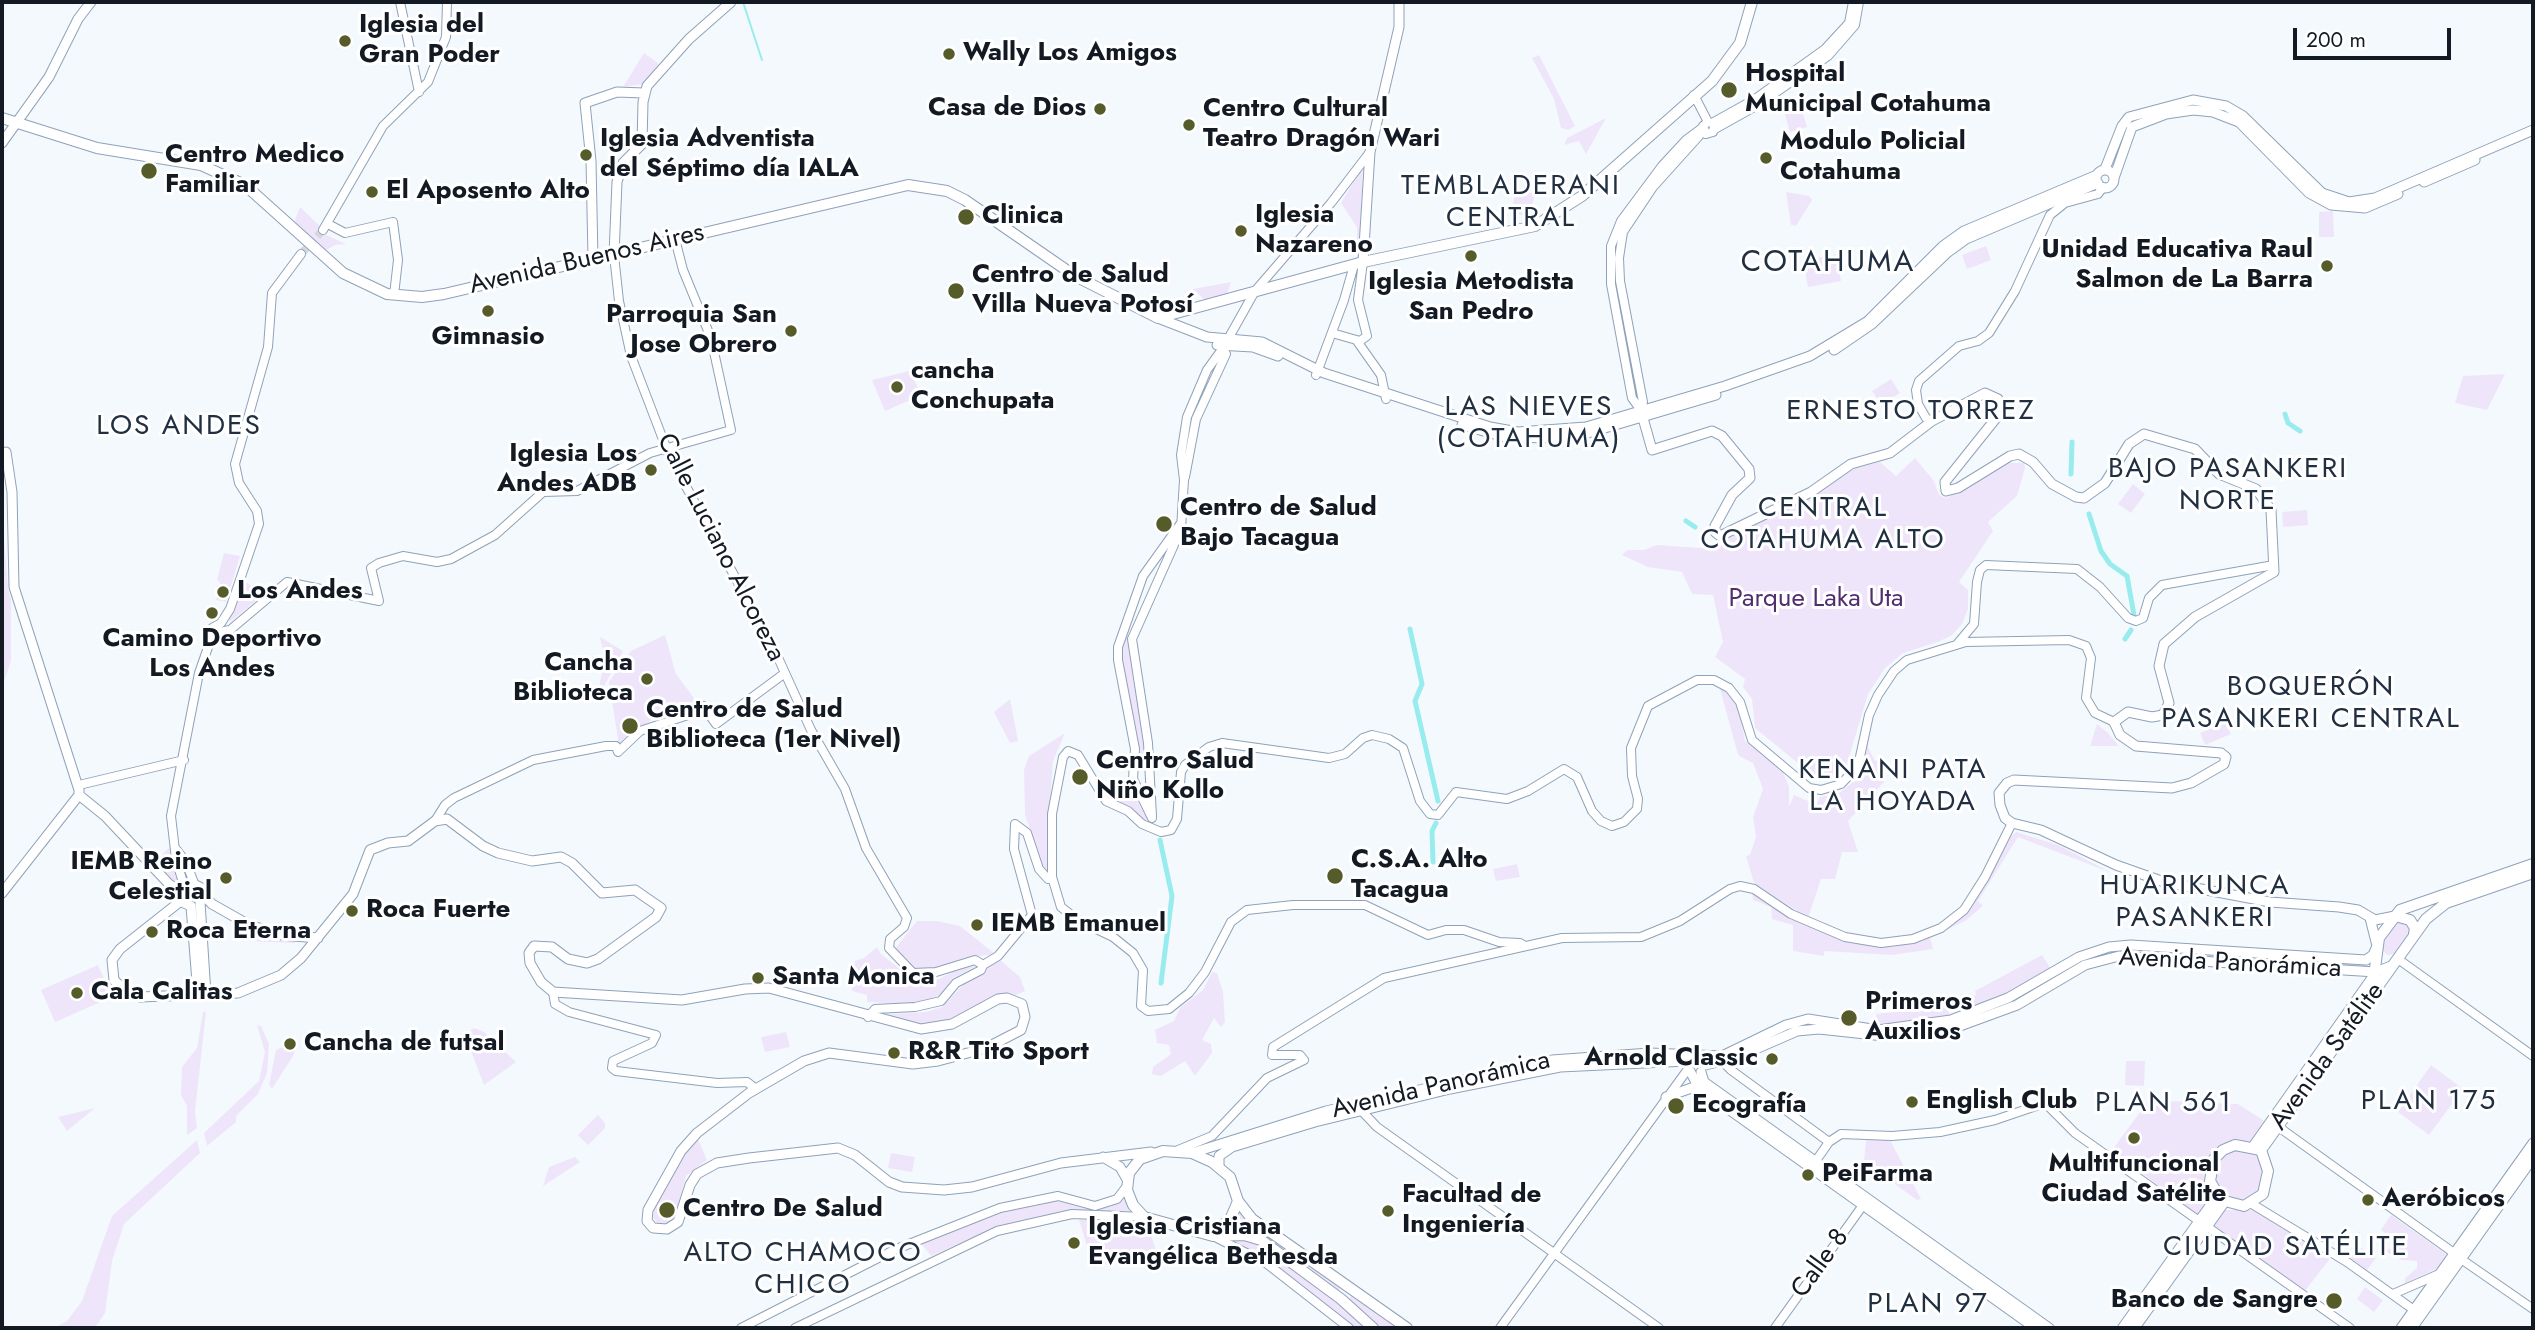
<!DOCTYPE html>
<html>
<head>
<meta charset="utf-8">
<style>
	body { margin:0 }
	#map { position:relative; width:2535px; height:1330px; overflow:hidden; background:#f4f9fd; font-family:Jost,sans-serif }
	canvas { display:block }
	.frame { position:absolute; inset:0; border:4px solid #131a23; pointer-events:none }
	.scale { position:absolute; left:2293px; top:28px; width:158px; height:32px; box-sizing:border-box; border:4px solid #131a23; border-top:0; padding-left:9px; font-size:21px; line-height:24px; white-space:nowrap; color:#131a23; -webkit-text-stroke:5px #fff; paint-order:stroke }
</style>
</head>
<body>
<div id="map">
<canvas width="2535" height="1330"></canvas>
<div class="frame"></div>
<div class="scale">200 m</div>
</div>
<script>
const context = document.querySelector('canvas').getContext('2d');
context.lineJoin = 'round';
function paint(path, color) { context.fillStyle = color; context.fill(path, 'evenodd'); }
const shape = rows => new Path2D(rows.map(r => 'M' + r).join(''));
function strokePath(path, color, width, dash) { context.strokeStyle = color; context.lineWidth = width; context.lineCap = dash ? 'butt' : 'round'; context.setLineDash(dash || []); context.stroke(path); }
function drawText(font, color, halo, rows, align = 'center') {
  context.font = font + ' Jost,sans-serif'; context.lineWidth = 6; context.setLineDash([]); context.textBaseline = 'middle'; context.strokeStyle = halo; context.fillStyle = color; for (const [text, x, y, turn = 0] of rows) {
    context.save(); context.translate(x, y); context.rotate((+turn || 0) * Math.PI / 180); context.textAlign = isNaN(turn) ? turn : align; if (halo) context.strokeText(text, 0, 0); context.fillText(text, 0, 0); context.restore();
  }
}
paint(shape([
	[644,53,659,64,643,84,623,87],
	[1539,55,1575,126,1568,130,1561,128,1554,99,1532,58],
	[1799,100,1807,127,1790,132,1782,105],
	[1606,118,1586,154,1579,141,1564,145,1567,138],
	[1363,167,1359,257,1357,258,1357,227,1341,203],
	[1516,190,1535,194,1529,217,1511,212],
	[1786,192,1809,196,1812,200,1796,226,1791,225],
	[300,207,322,228,322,233,346,244,335,245,325,251,297,228,295,220],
	[2333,211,2334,237,2319,237,2319,212],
	[1986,246,1991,260,1967,269,1962,255],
	[1836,254,1841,281,1808,287,1803,261],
	[1231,282,1226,297,1208,303,1193,289],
	[909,371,922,395,885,411,872,380],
	[2505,374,2487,410,2455,403,2463,376],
	[1891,379,1900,393,1881,405,1872,391],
	[1915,458,1934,481,1939,495,1946,498,2009,463,2024,463,2025,468,2017,496,1988,522,1993,531,1959,582,1968,590,1968,609,1962,624,1952,635,1938,642,1903,653,1885,668,1868,694,1846,767,1835,777,1821,777,1810,773,1755,728,1752,699,1743,687,1745,679,1715,657,1723,642,1713,595,1692,594,1682,572,1648,567,1622,555,1627,550,1644,550,1657,545,1717,549,1721,541,1732,534,1816,495,1836,478,1857,468,1880,462,1896,476],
	[2133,484,2145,494,2131,513,2118,504],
	[2307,510,2308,525,2283,527,2282,512],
	[3,525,8,588,11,600,11,661,2,687],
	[224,553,240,556,226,602,216,600,220,582,217,580],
	[242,579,263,595,231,621,228,618],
	[665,635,676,674,697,702,686,711,651,720,619,745,609,682,631,651],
	[1125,635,1129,636,1147,750,1146,768,1138,764,1120,662],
	[600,637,623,651,602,690,599,687,605,659],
	[1719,685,1739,707,1745,741,1781,767,1789,787,1789,807,1794,795,1815,804,1811,815,1820,797,1839,793,1851,784,1860,769,1869,725,1868,747,1875,761,1885,760,1885,766,1880,773,1884,782,1848,821,1858,852,1842,852,1835,879,1821,879,1808,918,1754,883,1746,856,1750,855,1756,837,1753,817,1763,789,1753,763,1739,756,1737,751],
	[1010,699,1018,741,1010,743,994,712],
	[2226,722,2231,734,2205,745,2200,733],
	[2097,724,2108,733,2119,746,2090,746],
	[1065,733,1053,761,1049,819,1050,874,1045,874,1025,815,1024,770,1029,756],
	[1127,788,1130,788,1147,819,1145,822,1127,806,1118,805],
	[2016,832,2058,845,2112,873,2018,837,1978,901,1983,906,1965,921,1940,933,1953,922,2006,841],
	[170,847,179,879,175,884,155,861],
	[1517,864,1520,877,1496,881,1493,869],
	[1752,892,1796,921,1846,941,1891,947,1930,937,1933,949,1892,955,1824,951,1824,956,1793,951,1793,925,1772,919,1771,907,1753,900],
	[917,921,937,921,960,926,995,954,965,958,917,976,894,950],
	[2397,921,2410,924,2410,935,2395,954,2388,955,2381,950,2382,941],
	[246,929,295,941,295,943,249,941,242,937],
	[877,947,881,954,915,981,939,979,961,967,976,966,953,978,941,994,933,999,905,1004,867,1002,867,995,852,991,855,961,864,958],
	[2163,950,2360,964,2360,966,2163,953],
	[2042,955,2051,969,1981,1006,1961,1011,1957,1008,1956,1000,1976,995,1975,991],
	[1000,960,1020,977,1025,991,1016,995,998,994,953,1018,924,1025,878,1015,926,1012,942,1007,965,983],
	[98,965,112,997,55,1022,41,990],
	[1212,972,1217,973,1223,992,1225,1022,1221,1027,1214,1018,1202,1040,1211,1044,1212,1053,1195,1076,1185,1061,1161,1076,1152,1074,1153,1067,1171,1054,1169,1045,1157,1043,1155,1030,1174,1021,1180,1008,1203,990],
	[1949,1006,1949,1015,1894,1024,1878,1025,1876,1014],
	[203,1012,206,1012,195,1112,197,1128,187,1135,187,1106,181,1095,182,1067,197,1048],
	[257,1025,261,1026,269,1044,267,1073,258,1094,236,1116,236,1122,207,1146,204,1133,259,1081,265,1052],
	[474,1028,484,1032,516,1062,484,1085,466,1038,467,1033],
	[786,1032,790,1047,765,1052,761,1037],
	[292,1043,295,1050,293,1056,272,1089,269,1085,276,1050],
	[2126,1061,2145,1061,2144,1086,2125,1085],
	[2431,1065,2463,1089,2429,1135,2398,1112],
	[2151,1097,2166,1098,2169,1101,2238,1104,2266,1122,2252,1142,2239,1141,2209,1162,2206,1179,2213,1196,2198,1216,2130,1164,2127,1166,2110,1153],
	[95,1108,67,1131,58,1117],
	[598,1115,605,1123,605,1128,588,1145,578,1135],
	[1866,1138,1890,1140,1921,1199,1917,1200,1864,1162],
	[698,1139,707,1160,686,1176,673,1223,658,1224,653,1217,655,1206,687,1151],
	[197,1140,200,1153,124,1224,112,1261,105,1313,99,1322,94,1328,54,1328,67,1321,82,1301,112,1216],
	'2214 1175a26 26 0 1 1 52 0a26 26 0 1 1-52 0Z',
	[891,1153,915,1157,912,1172,888,1168],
	[575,1157,580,1162,543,1186,549,1167],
	[1126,1194,1133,1211,1081,1211,1032,1218,999,1226,931,1256,921,1243,1022,1205,1050,1199,1082,1208,1102,1209],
	[2223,1210,2255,1210,2328,1255,2329,1260,2304,1292,2213,1227],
	[1240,1211,1340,1286,1340,1290,1336,1290,1261,1236,1250,1232,1225,1231],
	[2391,1215,2446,1254,2436,1269,2405,1283,2405,1278,2417,1268,2417,1261,2402,1260,2384,1251,2392,1248,2393,1239,2381,1230],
	[1104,1219,1147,1225,1156,1250,1094,1268,1079,1220],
	[2360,1230,2360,1247,2376,1258,2367,1270,2349,1257],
	[1229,1239,1251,1240,1262,1245,1338,1302,1366,1328,1353,1328,1300,1283],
	[2365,1287,2383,1300,2374,1312,2357,1299],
	[1353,1294,1400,1328,1379,1328,1349,1299]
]), '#efe5fa');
strokePath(shape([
	[743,2,762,60]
]), '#98ecee', 2);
strokePath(shape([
	[2285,414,2288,423,2300,431],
	[2071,474,2072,442],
	[2089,514,2101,551,2110,564,2127,576,2134,615],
	[1686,521,1695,527],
	[1410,629,1422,684,1415,701,1438,801],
	[2125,639,2131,630],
	[1160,840,1172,896,1161,983],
	[1433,862,1432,831,1436,823]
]), '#98ecee', 5);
strokePath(shape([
	[301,254,323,230]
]), '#d2d8dc', 8, [8, 4]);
const tertiary = shape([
	[400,2,419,92],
	[1694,95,1708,122],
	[1708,122,1703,126,1706,134,1713,132,1714,125],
	[1712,123,1755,99,1825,49,1849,23,1853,2],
	[1715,129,1758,105,1828,56,1855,25,1859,2],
	[328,224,345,233,393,222,398,260,394,295],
	[323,230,383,126,428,82,446,37,447,2],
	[614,255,619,301,631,356,669,455,775,651,811,730,845,789,866,848,907,918,904,927,890,939,889,948,913,973,936,972,975,960,983,965,981,970,956,983,941,1001,915,1007,875,1009,868,1017],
	[1332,333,1360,341,1367,336,1358,300,1363,262],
	[1357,341,1381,375,1386,399],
	[1316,375,1344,300,1354,265],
	[1640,409,1632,398,1611,284,1611,246,1621,221,1662,166,1686,140,1702,128],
	[1641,411,1643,402,1620,281,1619,258,1623,232,1653,187,1699,136],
	[1932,421,1926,418,1918,404,1916,390,1919,381,1959,346,1978,341,1989,333,2015,291,2050,215,2065,203,2098,194,2103,187],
	[1185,477,1196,419,1226,354,1223,348],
	[213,633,230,630,287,582,379,601,371,568,379,563,403,556,437,562,451,559,495,535,543,492,577,491,650,453,731,430,711,338,683,270,675,239],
	[1958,643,1974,624,1977,582,1980,570,1986,565,2077,569,2100,587,2128,618,2136,621,2143,618,2149,598,2162,585,2274,565],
	[79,785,184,760],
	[1152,816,1148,743,1132,639,1181,529,1184,480,1181,455,1187,417,1207,370,1223,348,1255,291,1331,203,1370,152],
	[1152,818,1133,779,1135,749,1118,660,1118,647,1143,576,1181,523],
	[435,821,445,805,454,798,533,760,606,746,616,746,618,752,640,731,688,715,703,706,716,724,785,673],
	[176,849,186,862,194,883],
	[1052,877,1061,907,1079,921,1113,937,1133,953,1143,970,1141,1006,1148,1011,1169,1009,1189,993,1205,972,1231,922,1247,910,1293,905,1365,905,1428,935,1446,930,1464,930,1499,942,1520,943,1525,946],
	[184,886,176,859,171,816,199,673,213,633,212,628,221,623,230,609,259,524,257,511,239,483,235,464,268,347,272,293,301,254],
	[2398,959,2533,1056],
	[983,965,998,956,1032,915,1014,849,1015,824,1027,833,1039,869,1048,879,1052,877,1052,814,1063,757,1068,751,1078,755,1106,801,1128,811,1142,824,1161,832,1171,830,1177,819,1181,772,1185,765,1209,747,1222,743,1329,758,1345,754,1363,738,1372,735,1389,739,1403,748,1420,801,1430,814,1438,815,1456,792,1507,799,1528,791,1564,769,1577,777,1592,811,1601,821,1612,826,1624,822,1637,809,1638,799,1632,776,1631,748,1648,706,1697,680,1714,680,1729,688,1740,702,1752,740,1809,788,1821,790,1841,784,1858,766,1869,715,1878,695,1894,671,1907,660,1966,642,2069,640,2086,646,2091,658,2086,698,2095,713,2114,722],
	[553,992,555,1004,569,1012,656,1035,652,1043,613,1061,612,1068,616,1071,717,1083,747,1082,756,1089],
	[1718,1057,1731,1070,1829,1142],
	[1358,1107,1377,1127,1659,1328],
	[2273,1123,2454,1253],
	[1178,1150,1212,1136,1267,1078,1304,1060,1300,1055,1272,1055,1273,1047,1384,978,1562,938,1641,937,1680,921,1730,889,1740,886,1754,889,1791,914,1845,937,1881,943,1913,939,1941,928,1964,910,1985,877,2012,823],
	[1813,1165,1829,1142,1841,1134,1892,1136,1940,1132,1995,1120,2045,1103,2075,1133,2350,1328],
	[2252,1204,2347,1262,2414,1310],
	[1213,1236,1266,1263,1349,1328],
	[2461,1259,2533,1309],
	[2393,1294,2439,1274],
	[741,1328,894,1250,1000,1208,1058,1196,1095,1206,1117,1199,1127,1186],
	[795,1328,997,1231,1072,1214,1144,1217],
	[1500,1328,1688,1069],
	[1775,1328,1866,1201]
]);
const secondary = shape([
	[2,143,49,77,78,19,91,2],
	[2105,169,2122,126,2129,117,2193,100,2226,106,2243,116,2322,193,2349,202,2375,198,2533,130],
	'2096 179a9 9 0 1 1 18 0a9 9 0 1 1-18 0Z',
	[2114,178,2132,127,2166,114,2193,110,2213,112,2239,122,2309,193,2331,205,2365,208,2398,194],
	[2424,182,2475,160],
	[614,255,617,182,623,163,642,144,643,102,647,86,689,39,731,2],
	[593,259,591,161,585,103,617,92,644,93],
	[1363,262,1370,152,1399,27,1399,2],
	[1158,318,1207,337,1262,342,1324,373,1490,427,1518,432,1586,427,1725,386,1810,356,1868,321,1943,246,1964,231,2097,175],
	[1217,345,1253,347,1278,356],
	[1834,350,1872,324,1948,252,1966,239,2098,183],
	[1641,411,1652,450,1712,431,1722,436,1749,469,1750,478,1732,495,1715,526,1715,532,1720,536,1811,492,1851,464,1890,453,1932,421,1985,393,1998,399,1997,417,1945,482,1946,491,1958,488,2010,456,2019,454,2033,462,2052,484,2076,497,2084,498,2105,483,2129,444,2144,434,2195,449,2219,474,2256,489,2271,510,2274,572,2195,617,2164,644,2159,666,2169,703,2163,715,2152,717,2128,712,2114,722,2120,735,2136,746,2221,753,2226,757,2224,764,2191,783,2172,788,2014,780,2007,783,1999,793,2000,805,2005,818,2012,823,2041,830,2116,865,2164,882,2270,902,2339,907,2358,910,2375,920,2395,916],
	[1462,425,1505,437,1552,438,1588,433,1716,395],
	[2,453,6,452,12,492,14,587,79,790,79,795,2,893],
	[79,795,105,816,169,884,181,892],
	[182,900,120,949,112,960,114,980,128,994,140,997,238,993,281,975,301,958,353,894,370,850,388,843,408,841,435,821,447,819,483,846,498,853,532,861,561,857,572,863,602,893,635,890,661,908,656,917,598,959,587,963,568,959,552,947,534,946,529,953,530,963,541,982,553,992,682,1000,745,989,769,988,921,1029,952,1024,998,999,1007,998,1022,1004,1025,1017,1021,1030,986,1048,938,1061,913,1064,829,1053,804,1061,749,1093,697,1133,681,1151,648,1210,647,1221,653,1228,667,1229,678,1222,690,1185,697,1174,717,1163,749,1158,838,1148,855,1155,889,1182,902,1187,944,1190,972,1187,1061,1163,1151,1152],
	[200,902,206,994],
	[191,906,184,903,180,894,184,886,191,883,200,887,203,895,212,904,249,925,282,935,318,938],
	[191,906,198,995],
	[1705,1065,1735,1058,1797,1031,1819,1029,1884,1036,1957,1027,2017,1005,2085,965,2119,956,2376,972,2391,966],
	[1690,1071,1699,1088,2035,1328],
	[1701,1072,1704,1082,2049,1328],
	[1666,1097,1697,1086],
	[1192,1153,1326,1111,1552,1060,1650,1053,1722,1056,1786,1025,1808,1019,1878,1030,1951,1020,2008,998,2079,957,2109,947,2131,945,2366,960,2373,955,2377,946,2370,918],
	[1103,1157,1120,1167,1128,1181],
	[1219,1167,1219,1156,1232,1147,1315,1122,1450,1089,1560,1067,1687,1061],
	[2401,1328,2533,1143],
	[2412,1328,2533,1158]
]);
const primary = shape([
	[2,118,97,148,201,165,245,185,343,273,387,294,422,297,444,294,908,185,947,191,965,200,1075,276,1158,318,1363,262,1535,226,1582,196,1712,81,1740,43,1752,2],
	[2395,916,2410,920,2415,928,2414,934],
	[2235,1145,2261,1150,2268,1171,2263,1194,2244,1206,2221,1200,2210,1181,2214,1159,2223,1150,2235,1145],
	[2254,1146,2374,976,2379,938,2400,910,2533,864],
	[2261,1150,2426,919,2446,903,2533,873],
	[1238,1201,1252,1219,1407,1328],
	[1200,1231,1215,1230,1230,1220,1238,1201,1230,1177,1212,1162,1192,1153,1163,1151,1140,1159,1129,1173,1127,1190,1133,1205,1144,1217,1213,1236,1244,1235,1261,1240,1341,1299,1373,1328],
	[2123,1328,2217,1197],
	[2134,1328,2224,1202]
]);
strokePath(tertiary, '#8fa2b9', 10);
strokePath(secondary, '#8fa2b9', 11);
strokePath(primary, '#8fa2b9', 12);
strokePath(tertiary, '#fff', 8);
strokePath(secondary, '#fff', 9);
strokePath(primary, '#fff', 10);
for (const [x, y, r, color] of [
	[345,41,7,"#555c2a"],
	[949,54,7,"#555c2a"],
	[1729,90,9,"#555c2a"],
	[1100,109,7,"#555c2a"],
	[1189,125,7,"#555c2a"],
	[586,155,7,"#555c2a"],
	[1766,158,7,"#555c2a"],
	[149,171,9,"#555c2a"],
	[372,192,7,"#555c2a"],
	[966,217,9,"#555c2a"],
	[1241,231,7,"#555c2a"],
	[1471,256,7,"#555c2a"],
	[2327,266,7,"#555c2a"],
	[956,291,9,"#555c2a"],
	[488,311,7,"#555c2a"],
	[791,331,7,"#555c2a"],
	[897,387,7,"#555c2a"],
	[651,470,7,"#555c2a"],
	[1164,524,9,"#555c2a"],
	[223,592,7,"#555c2a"],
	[212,613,7,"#555c2a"],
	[647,679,7,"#555c2a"],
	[630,726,9,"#555c2a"],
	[1080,777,9,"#555c2a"],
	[1335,876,9,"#555c2a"],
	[226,878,7,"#555c2a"],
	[352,911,7,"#555c2a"],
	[977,925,7,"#555c2a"],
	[152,932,7,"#555c2a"],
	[758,978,7,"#555c2a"],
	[77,993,7,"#555c2a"],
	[1849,1018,9,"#555c2a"],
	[290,1044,7,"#555c2a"],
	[894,1053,7,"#555c2a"],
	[1772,1059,7,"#555c2a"],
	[1912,1102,7,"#555c2a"],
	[1676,1106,9,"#555c2a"],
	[2134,1138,7,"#555c2a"],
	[1808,1175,7,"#555c2a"],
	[2368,1200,7,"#555c2a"],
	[667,1210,9,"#555c2a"],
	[1388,1211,7,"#555c2a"],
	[1074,1243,7,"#555c2a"],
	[2334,1301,9,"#555c2a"]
]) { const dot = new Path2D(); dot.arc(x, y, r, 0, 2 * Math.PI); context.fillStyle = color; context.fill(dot); strokePath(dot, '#fff', 2.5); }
drawText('bold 26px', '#131a23', '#fff', [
	["Iglesia del",359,26],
	["Gran Poder",359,56],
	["Wally Los Amigos",963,54],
	["Hospital",1745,75],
	["Municipal Cotahuma",1745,105],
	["Casa de Dios",1086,109,"right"],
	["Centro Cultural",1203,110],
	["Teatro Dragón Wari",1203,140],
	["Iglesia Adventista",600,140],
	["del Séptimo día IALA",600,170],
	["Modulo Policial",1780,143],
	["Cotahuma",1780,173],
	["Centro Medico",165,156],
	["Familiar",165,186],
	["El Aposento Alto",386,192],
	["Iglesia",1255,216],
	["Nazareno",1255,246],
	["Clinica",982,217],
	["Unidad Educativa Raul",2313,251,"right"],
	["Salmon de La Barra",2313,281,"right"],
	["Centro de Salud",972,276],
	["Villa Nueva Potosí",972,306],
	["Iglesia Metodista",1471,283,"center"],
	["San Pedro",1471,313,"center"],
	["Parroquia San",777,316,"right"],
	["Jose Obrero",777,346,"right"],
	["Gimnasio",488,338,"center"],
	["cancha",911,372],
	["Conchupata",911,402],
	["Iglesia Los",637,455,"right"],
	["Andes ADB",637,485,"right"],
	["Centro de Salud",1180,509],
	["Bajo Tacagua",1180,539],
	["Los Andes",237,592],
	["Camino Deportivo",212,640,"center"],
	["Los Andes",212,670,"center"],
	["Cancha",633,664,"right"],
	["Biblioteca",633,694,"right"],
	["Centro de Salud",646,711],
	["Biblioteca (1er Nivel)",646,741],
	["Centro Salud",1096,762],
	["Niño Kollo",1096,792],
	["C.S.A. Alto",1351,861],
	["Tacagua",1351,891],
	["IEMB Reino",212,863,"right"],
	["Celestial",212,893,"right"],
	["Roca Fuerte",366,911],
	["IEMB Emanuel",991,925],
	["Roca Eterna",166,932],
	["Santa Monica",772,978],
	["Cala Calitas",91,993],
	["Primeros",1865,1003],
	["Auxilios",1865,1033],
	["Cancha de futsal",304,1044],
	["R&R Tito Sport",908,1053],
	["Arnold Classic",1758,1059,"right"],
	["English Club",1926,1102],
	["Ecografía",1692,1106],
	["Multifuncional",2134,1165,"center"],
	["Ciudad Satélite",2134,1195,"center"],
	["PeiFarma",1822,1175],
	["Facultad de",1402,1196],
	["Ingeniería",1402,1226],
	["Aeróbicos",2382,1200],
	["Centro De Salud",683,1210],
	["Iglesia Cristiana",1088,1228],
	["Evangélica Bethesda",1088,1258],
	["Banco de Sangre",2318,1301,"right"]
], 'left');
drawText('26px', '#131a23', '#fff', [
	["Avenida Buenos Aires",587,260,-13],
	["Calle Luciano Alcoreza",720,548,63],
	["Avenida Panorámica",2230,964,3],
	["Avenida Satélite",2328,1057,-54],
	["Avenida Panorámica",1441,1086,-13],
	["Calle 8",1821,1264,-54]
]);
drawText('26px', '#532e6f', '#fff', [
	["Parque Laka Uta",1816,600]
]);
context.letterSpacing = '2px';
drawText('28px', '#202f42', '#fff', [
	["TEMBLADERANI",1511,187],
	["CENTRAL",1511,219],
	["LAS NIEVES",1529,408],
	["(COTAHUMA)",1529,440],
	["ERNESTO TORREZ",1911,412],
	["LOS ANDES",179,427],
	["BAJO PASANKERI",2228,470],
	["NORTE",2228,502],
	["CENTRAL",1823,509],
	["COTAHUMA ALTO",1823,541],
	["BOQUERÓN",2311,688],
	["PASANKERI CENTRAL",2311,720],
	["KENANI PATA",1893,771],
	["LA HOYADA",1893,803],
	["HUARIKUNCA",2195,887],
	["PASANKERI",2195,919],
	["PLAN 175",2429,1102],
	["PLAN 561",2164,1104],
	["CIUDAD SATÉLITE",2286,1248],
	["ALTO CHAMOCO",803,1254],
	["CHICO",803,1286],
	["PLAN 97",1928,1305]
]);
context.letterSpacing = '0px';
context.letterSpacing = '2px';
drawText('30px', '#202f42', '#fff', [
	["COTAHUMA",1828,264]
]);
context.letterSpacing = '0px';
</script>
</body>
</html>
